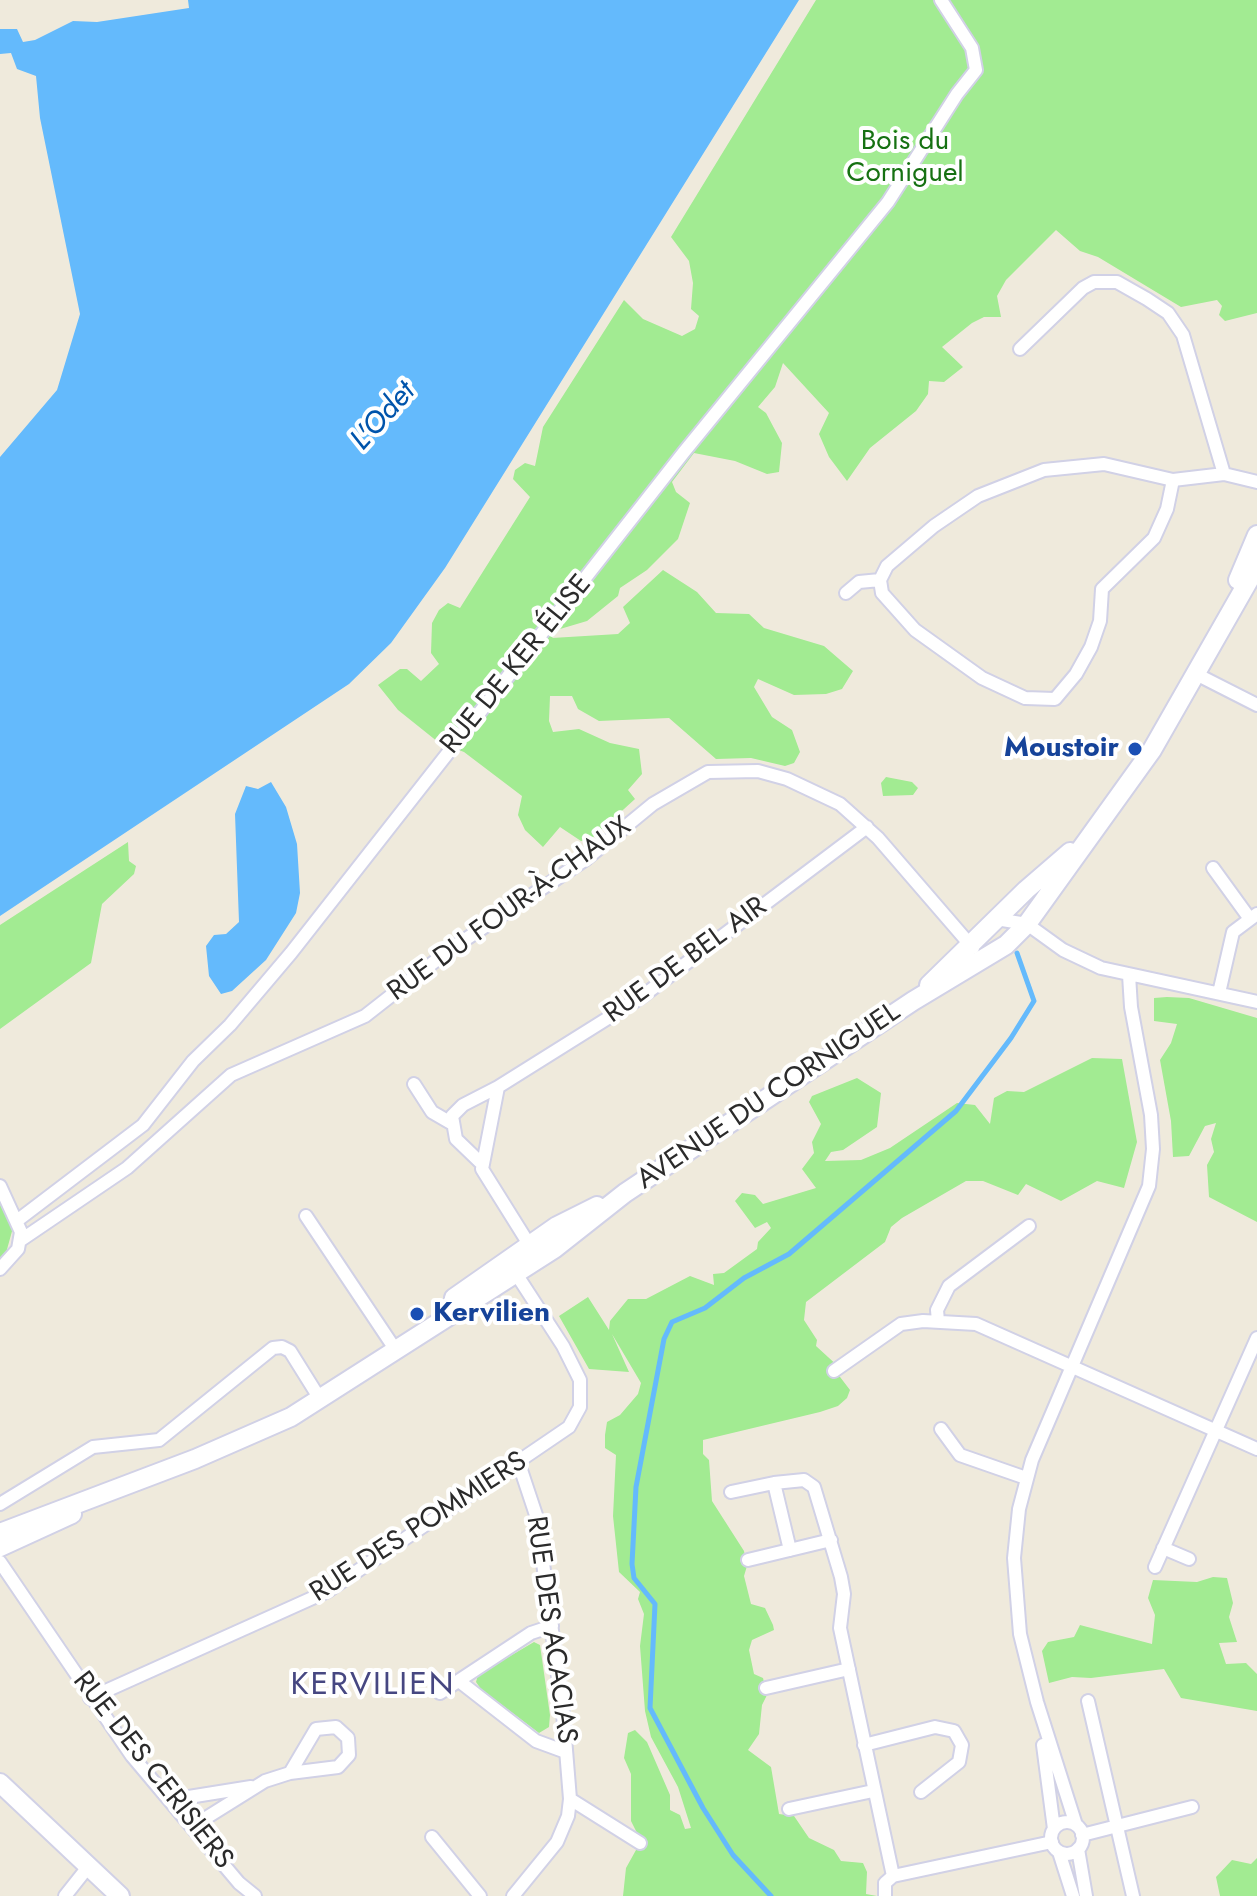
<!DOCTYPE html>
<html>
<head>
<meta charset="utf-8">
<style>
	body { margin:0 }
	canvas { display:block; background:#efeadc }
</style>
</head>
<body>
<canvas width="1257" height="1896"></canvas>
<script>
const context = document.querySelector('canvas').getContext('2d');
context.lineJoin = 'round';
function paint(path, color) { context.fillStyle = color; context.fill(path, 'evenodd'); }
const shape = rows => new Path2D(rows.map(r => 'M' + r).join(''));
function strokePath(path, color, width, dash) { context.strokeStyle = color; context.lineWidth = width; context.lineCap = dash ? 'butt' : 'round'; context.setLineDash(dash || []); context.stroke(path); }
function drawText(font, color, halo, rows, align = 'center') {
  context.font = font + ' Jost,sans-serif'; context.lineWidth = 8; context.setLineDash([]); context.textBaseline = 'middle'; context.strokeStyle = halo; context.fillStyle = color; for (const [text, x, y, turn = 0] of rows) {
    context.save(); context.translate(x, y); context.rotate((+turn || 0) * Math.PI / 180); context.textAlign = isNaN(turn) ? turn : align; if (halo) context.strokeText(text, 0, 0); context.fillText(text, 0, 0); context.restore();
  }
}
paint(shape([
	[816,0,1257,0,1257,313,1225,321,1219,315,1222,306,1217,300,1181,307,1098,257,1080,251,1056,230,1006,280,997,296,1001,317,984,317,972,323,942,347,963,367,944,382,929,381,928,394,916,411,870,448,847,481,829,457,819,434,829,413,783,363,775,387,758,407,766,413,782,443,779,472,767,474,735,461,694,453,672,482,676,492,690,503,678,539,647,570,620,588,618,596,587,621,560,629,552,638,618,634,630,623,623,607,663,570,697,592,716,613,749,614,764,628,824,646,853,671,842,689,826,694,794,695,758,679,754,687,772,717,792,730,800,752,794,763,785,766,751,758,716,759,669,718,599,721,578,709,572,696,550,696,549,721,553,732,579,729,610,743,639,749,642,774,628,790,635,799,591,839,581,841,560,827,543,847,525,830,518,815,522,796,464,752,438,742,398,710,378,685,400,669,407,669,421,681,439,664,431,653,432,623,439,610,448,603,460,608,530,497,513,479,515,470,525,463,535,466,543,427,624,300,643,319,682,336,695,329,699,316,691,309,693,283,689,261,671,237],
	[886,777,912,782,918,788,913,795,883,796,881,783],
	[128,842,129,861,136,866,134,874,102,904,91,963,0,1029,0,925],
	[1167,997,1189,998,1257,1018,1257,1222,1209,1197,1207,1165,1214,1152,1211,1139,1216,1123,1205,1126,1189,1156,1173,1157,1171,1121,1160,1060,1171,1043,1177,1024,1154,1021,1154,998],
	[1092,1058,1122,1059,1137,1142,1124,1188,1097,1181,1061,1201,1026,1184,1018,1195,983,1181,966,1181,902,1218,891,1227,885,1242,806,1302,804,1320,817,1340,816,1346,840,1368,837,1373,850,1390,847,1398,838,1406,820,1412,703,1440,703,1454,709,1460,712,1501,744,1551,747,1566,744,1576,751,1604,765,1608,773,1625,774,1630,752,1640,749,1650,754,1674,763,1678,767,1695,762,1705,759,1734,748,1750,771,1767,779,1814,794,1816,809,1838,834,1850,841,1861,863,1863,867,1872,866,1894,877,1896,623,1896,626,1868,641,1841,631,1821,631,1774,624,1758,628,1733,635,1730,647,1742,670,1795,670,1810,680,1815,685,1829,691,1828,678,1787,651,1737,645,1711,640,1646,644,1614,638,1599,640,1592,619,1572,613,1516,616,1455,605,1448,605,1435,607,1422,620,1415,638,1394,641,1383,612,1334,629,1372,589,1369,559,1316,588,1297,609,1330,610,1321,628,1299,646,1299,690,1276,714,1285,713,1274,724,1273,757,1249,758,1242,771,1228,767,1222,755,1228,735,1201,742,1193,755,1195,763,1204,816,1188,802,1169,814,1153,812,1142,821,1124,809,1102,812,1096,857,1078,881,1093,877,1127,843,1150,831,1152,825,1161,861,1160,890,1148,957,1103,975,1105,990,1124,994,1098,1007,1091,1024,1092],
	[0,1197,14,1224,6,1253,0,1258],
	[1213,1577,1227,1578,1233,1603,1229,1617,1237,1642,1219,1643,1226,1664,1246,1663,1257,1674,1257,1711,1181,1698,1164,1669,1091,1678,1072,1677,1049,1683,1042,1651,1048,1642,1074,1637,1080,1625,1152,1644,1155,1615,1148,1598,1153,1580,1197,1582],
	[534,1642,540,1645,550,1715,549,1727,539,1733,481,1689,476,1682,478,1675],
	[1257,1858,1257,1896,1220,1896,1216,1877,1232,1860,1251,1864]
]), '#a2eb92');
paint(shape([
	[188,0,799,0,445,568,391,643,349,684,0,916,0,457,57,390,80,314,40,118,36,76,17,69,11,53,0,54,0,29,17,29,23,42,35,40,73,21,97,22,189,8],
	[271,782,286,807,297,844,300,893,296,913,266,960,232,991,221,994,209,976,206,946,214,935,226,934,239,922,235,814,246,786,258,789]
]), '#64bafc');
strokePath(shape([
	[771,1896,733,1855,703,1808,650,1708,655,1604,634,1578,632,1564,636,1487,664,1339,672,1322,705,1308,744,1278,789,1254,956,1111,1011,1038,1034,1001,1017,953]
]), '#64bafc', 5);
const street = shape([
	[1020,349,1083,288,1094,282,1117,282,1147,299,1168,313,1183,335,1224,474],
	[1173,480,1167,509,1154,538,1102,589,1100,621,1091,647,1076,674,1055,699,1025,698,982,678,915,630,882,593,880,580,887,566,934,526,978,496,1044,470,1104,464,1173,480,1224,474,1257,482],
	[846,593,859,582,880,580],
	[1196,674,1257,705],
	[1213,868,1250,919],
	[996,919,1027,924,1063,950,1101,968,1257,1002],
	[1219,993,1233,932,1257,914],
	[414,1084,432,1112,451,1123],
	[482,1164,456,1139,452,1116,463,1105,498,1087],
	[0,1186,21,1232,18,1249,0,1269],
	[306,1216,395,1349],
	[18,1220,143,1125,193,1061,230,1025,291,953,684,452,888,202,957,94,976,70,972,48,941,0],
	[21,1240,127,1168,231,1075,365,1016,448,951,586,859,653,804,708,772,758,771,787,779,840,804,878,838,973,948],
	[532,1249,482,1169,498,1087,640,998,867,827],
	[938,1321,937,1310,949,1286,1029,1226],
	[834,1371,901,1324,923,1321,976,1324,1257,1449],
	[941,1429,960,1455,1026,1478],
	[731,1492,774,1483],
	[0,1504,93,1447,159,1440,273,1348,282,1347,290,1351,320,1399],
	[1163,1548,1189,1559],
	[790,1550,774,1483,804,1480,814,1487,841,1577,844,1594,840,1628,893,1876,885,1883,885,1896],
	[748,1560,831,1540],
	[0,1562,132,1756,239,1883,255,1896],
	[1155,1567,1257,1338],
	[459,1681,536,1741,566,1752],
	[766,1688,849,1669],
	[440,1693,531,1633,552,1626],
	[90,1698,328,1591,569,1427,580,1407,580,1380,563,1346,513,1269],
	[1088,1701,1133,1896],
	[864,1745,935,1727,954,1731,962,1745,959,1762,921,1792],
	[1043,1745,1054,1829],
	[570,1799,640,1843],
	[170,1800,251,1787],
	[789,1809,873,1791],
	'1051 1838a16 16 0 1 1 32 0a16 16 0 1 1-32 0Z',
	[1076,1825,1037,1702,1020,1634,1014,1558,1019,1509,1032,1460,1149,1186,1153,1149,1151,1115,1131,1007,1129,975],
	[193,1826,265,1781,290,1773,338,1767,349,1755,348,1738,336,1727,316,1729,290,1773],
	[1082,1835,1192,1807],
	[432,1837,480,1896],
	[1078,1849,1086,1896],
	[1059,1852,1073,1896],
	[893,1876,1052,1842],
	[65,1896,88,1867],
	[513,1896,557,1842,568,1816,570,1799,563,1713,537,1518,519,1464]
]);
const secondary = shape([
	[1238,580,1257,535],
	[929,985,1026,890,1070,852],
	[454,1298,557,1226,597,1206],
	[0,1533,195,1459,291,1417,554,1249,625,1193,913,1001,1006,945,1027,924,1152,750,1257,566],
	[0,1547,72,1514],
	[0,1783,120,1896]
]);
strokePath(street, '#d1d1e6', 16);
strokePath(secondary, '#d1d1e6', 22);
strokePath(street, '#fff', 12);
strokePath(secondary, '#fff', 18);
for (const [x, y, r, color] of [
	[1135,749,8,"#1a4fb4"],
	[417,1314,8,"#1a4fb4"]
]) { const dot = new Path2D(); dot.arc(x, y, r, 0, 2 * Math.PI); context.fillStyle = color; context.fill(dot); strokePath(dot, '#fff', 3); }
drawText('28px', '#167112', '#fff', [
	["Bois du",905,142],
	["Corniguel",905,174]
]);
drawText('28px', '#2b2b2b', '#fff', [
	["RUE DE KER ÉLISE",517,665,-51],
	["RUE DU FOUR-À-CHAUX",510,910,-36],
	["RUE DE BEL AIR",686,961,-36],
	["AVENUE DU CORNIGUEL",769,1097,-34],
	["RUE DES POMMIERS",419,1528,-33],
	["RUE DES ACACIAS",550,1630,82],
	["RUE DES CERISIERS",152,1771,52]
]);
drawText('bold 28px', '#164399', '#fff', [
	["Moustoir",1119,749],
	["Kervilien",433,1314,"left"]
], 'right');
drawText('italic 30px', '#0054ab', '#fff', [
	["L'Odet",384,417,-48]
]);
context.letterSpacing = '2px';
drawText('32px', '#464781', '#fff', [
	["KERVILIEN",373,1686]
]);
context.letterSpacing = '0px';
</script>
</body>
</html>
